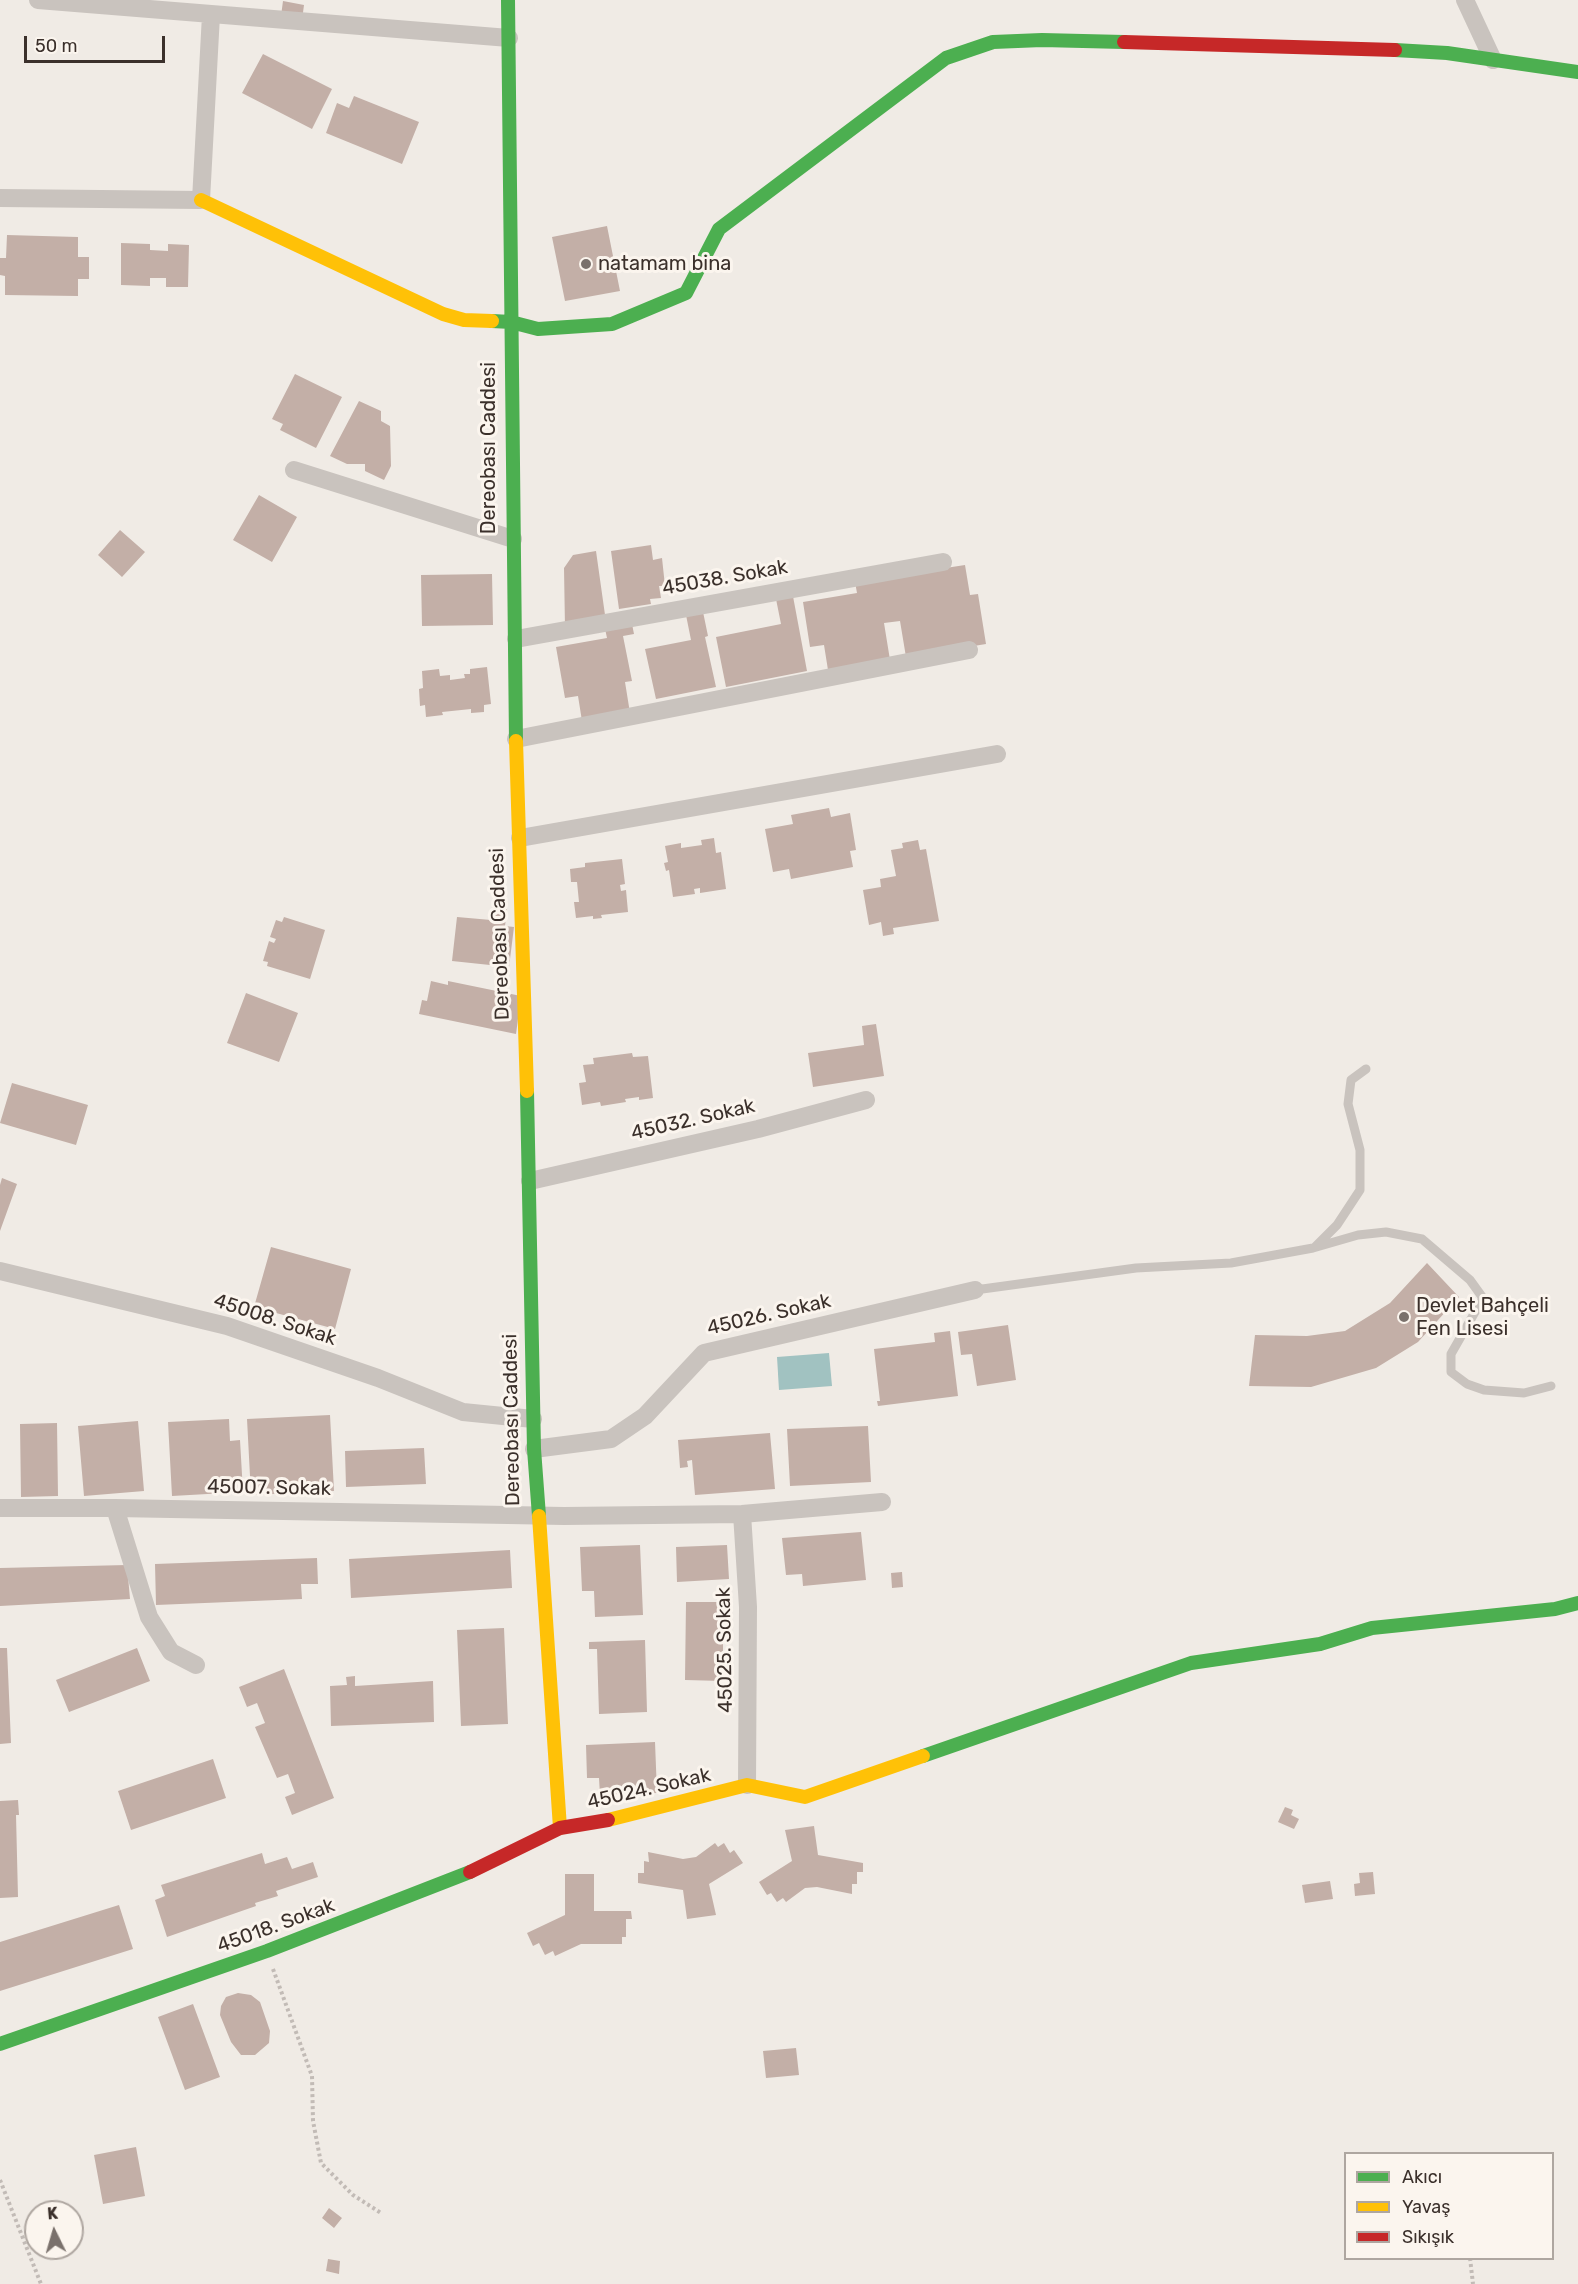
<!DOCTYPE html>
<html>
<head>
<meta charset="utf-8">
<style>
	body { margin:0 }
	#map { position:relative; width:1578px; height:2284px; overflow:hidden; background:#f0ebe5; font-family:Rubik,sans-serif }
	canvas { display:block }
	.legend { position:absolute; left:1344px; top:2152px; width:210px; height:108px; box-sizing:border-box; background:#fbf5ee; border:2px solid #aea6a0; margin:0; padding:8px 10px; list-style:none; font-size:18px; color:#3b302b }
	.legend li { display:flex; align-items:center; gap:12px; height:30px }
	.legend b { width:30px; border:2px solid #aea6a0 }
	.north { position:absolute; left:24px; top:2200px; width:60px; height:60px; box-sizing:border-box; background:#fbf5ee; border:2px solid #aea6a0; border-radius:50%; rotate:355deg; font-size:16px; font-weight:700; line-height:24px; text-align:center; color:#3b302b }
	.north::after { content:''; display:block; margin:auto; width:21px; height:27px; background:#7a716c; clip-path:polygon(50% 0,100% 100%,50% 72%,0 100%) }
	.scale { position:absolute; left:24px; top:36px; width:141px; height:27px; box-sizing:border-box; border:3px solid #3b302b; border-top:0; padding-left:8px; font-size:18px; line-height:21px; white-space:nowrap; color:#3b302b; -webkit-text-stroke:4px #fbf5ee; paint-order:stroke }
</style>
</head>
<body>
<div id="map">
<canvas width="1578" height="2284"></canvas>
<ul class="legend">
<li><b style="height:8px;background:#4caf50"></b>Akıcı</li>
<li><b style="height:8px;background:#ffc107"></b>Yavaş</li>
<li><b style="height:8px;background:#c62828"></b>Sıkışık</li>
</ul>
<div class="north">K</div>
<div class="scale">50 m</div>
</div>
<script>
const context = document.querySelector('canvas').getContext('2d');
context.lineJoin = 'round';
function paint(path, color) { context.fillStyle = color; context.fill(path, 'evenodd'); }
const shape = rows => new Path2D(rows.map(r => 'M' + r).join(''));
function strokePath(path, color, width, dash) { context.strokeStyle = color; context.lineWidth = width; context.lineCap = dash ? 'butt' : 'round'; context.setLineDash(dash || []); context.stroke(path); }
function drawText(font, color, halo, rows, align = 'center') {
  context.font = font + ' Rubik,sans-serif'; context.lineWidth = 6; context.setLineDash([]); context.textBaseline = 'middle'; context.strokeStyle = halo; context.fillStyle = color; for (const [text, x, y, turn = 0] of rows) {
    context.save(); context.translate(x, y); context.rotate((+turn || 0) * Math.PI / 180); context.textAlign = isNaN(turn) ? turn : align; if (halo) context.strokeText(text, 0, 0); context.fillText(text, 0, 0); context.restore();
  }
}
paint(shape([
	[829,1353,832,1386,779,1390,777,1357]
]), '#a1c2c1');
paint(shape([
	[283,1,304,5,302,20,281,16],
	[263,54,332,89,312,129,242,93],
	[354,96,419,122,402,164,326,133,337,103,349,108],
	[607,226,620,291,565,301,552,237],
	[7,235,78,237,78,257,89,257,89,279,78,279,78,296,5,295,5,276,0,275,0,258,6,258],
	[121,243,150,244,150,250,168,251,168,244,189,245,188,287,166,287,166,278,150,278,150,286,121,285],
	[295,374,342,397,316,448,280,430,283,424,272,419],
	[359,401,381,411,381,421,390,426,391,466,384,480,365,471,365,464,347,464,330,456],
	[259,495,297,517,272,562,233,540],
	[120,530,145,552,122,577,98,555],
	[651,545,653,560,662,558,665,586,659,586,661,598,650,599,651,604,619,609,611,551],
	[596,551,606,622,565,628,564,568,573,555],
	[965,565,970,595,978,594,986,644,906,657,900,621,884,623,890,660,828,670,824,645,810,647,803,602,857,593,855,582],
	[492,574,493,625,422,626,421,575],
	[792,591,807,671,726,687,716,637,781,624,775,594],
	[702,607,708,636,705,637,716,687,656,699,645,649,691,640,685,610],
	[631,619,634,634,623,636,632,681,625,682,630,713,582,721,578,696,565,698,556,647,607,638,604,624],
	[487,667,491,704,484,705,484,712,471,713,471,709,442,712,443,715,426,717,425,705,420,706,419,689,423,688,422,671,439,669,440,676,450,675,450,680,465,678,464,674,470,674,470,669],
	[829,808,831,817,850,813,856,850,850,851,853,867,791,879,789,869,773,872,765,829,793,824,791,815],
	[714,838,716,853,721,852,726,889,700,893,700,888,694,889,695,894,673,897,669,870,666,871,664,863,668,862,665,846,681,843,681,848,702,845,701,840],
	[918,840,920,850,926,849,939,921,893,928,894,934,883,936,881,922,869,925,863,890,881,887,880,879,896,876,891,850,903,848,902,843],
	[622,859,625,884,620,885,621,891,626,890,628,912,601,915,602,918,593,919,593,916,576,918,574,902,579,902,577,882,571,882,570,869,585,867,585,863],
	[492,907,507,909,505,926,514,927,509,967,452,961,457,917,491,920],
	[284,917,325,930,310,979,267,966,268,962,263,961,269,941,274,943,276,939,270,937,276,920,282,922],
	[431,981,448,985,448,981,521,996,516,1034,419,1014,422,1000,427,1001],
	[246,993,298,1013,279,1062,227,1043],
	[876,1024,884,1076,813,1087,808,1053,864,1045,862,1026],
	[632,1053,633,1057,648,1056,653,1098,639,1100,639,1097,625,1099,626,1102,601,1106,600,1102,582,1105,579,1083,586,1082,583,1065,594,1064,593,1058],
	[12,1083,88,1105,76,1145,0,1123],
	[2,1178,17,1184,0,1231,0,1185],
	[271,1247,351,1269,335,1329,254,1307],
	[1427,1263,1459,1297,1418,1342,1376,1368,1311,1387,1249,1386,1255,1335,1307,1336,1345,1331,1390,1303],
	[1008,1325,1016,1380,977,1386,972,1354,961,1355,958,1332],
	[950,1331,958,1396,878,1406,877,1401,880,1401,874,1349,935,1342,934,1333],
	[330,1415,334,1491,251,1495,247,1419],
	[229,1419,230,1441,240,1440,243,1492,172,1496,168,1422],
	[138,1421,144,1491,84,1496,78,1426],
	[57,1423,58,1496,21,1497,20,1424],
	[868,1426,871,1482,790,1486,787,1429],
	[770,1433,775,1489,695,1495,692,1460,687,1461,688,1467,680,1468,678,1440],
	[424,1448,426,1484,346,1487,345,1451],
	[861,1532,866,1580,803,1586,802,1574,786,1575,782,1538],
	[640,1545,643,1615,595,1617,594,1591,582,1591,580,1547],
	[727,1545,729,1579,677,1582,676,1547],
	[510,1550,512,1588,351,1598,349,1559],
	[317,1558,318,1584,301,1584,302,1599,156,1605,155,1564],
	[127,1565,130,1599,0,1606,0,1568],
	[902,1572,903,1587,892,1588,891,1573],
	[686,1602,723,1602,723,1681,685,1680],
	[504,1628,508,1724,461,1726,457,1630],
	[645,1640,647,1712,599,1714,597,1649,589,1649,589,1642],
	[0,1648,7,1648,11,1743,0,1744],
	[137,1648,150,1681,69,1712,56,1680],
	[284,1669,334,1798,292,1815,285,1797,295,1793,288,1774,277,1778,255,1727,265,1723,257,1703,247,1707,239,1687],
	[355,1676,355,1686,433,1681,434,1722,331,1726,330,1686,347,1685,346,1677],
	[655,1742,657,1793,600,1795,599,1778,587,1778,586,1745],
	[213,1759,226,1798,131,1830,118,1791],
	[18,1800,19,1815,16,1815,18,1897,0,1898,0,1801],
	[1285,1807,1293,1810,1291,1815,1299,1819,1294,1829,1278,1822],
	[814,1826,818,1855,863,1863,863,1872,857,1872,857,1884,852,1884,852,1894,817,1887,805,1888,786,1902,783,1898,777,1902,771,1893,767,1895,759,1882,792,1861,785,1830],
	[715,1843,718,1847,724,1843,730,1853,734,1850,743,1863,709,1884,716,1915,687,1919,683,1890,638,1883,638,1873,644,1873,644,1861,649,1862,648,1852,683,1859,696,1857],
	[262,1853,265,1864,287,1857,292,1869,313,1862,318,1877,276,1891,278,1896,255,1903,256,1906,167,1937,155,1900,165,1896,161,1885],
	[1373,1872,1375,1894,1355,1896,1354,1884,1360,1883,1359,1873],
	[565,1874,594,1874,594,1911,631,1911,632,1919,626,1919,626,1937,622,1937,622,1944,581,1944,555,1956,553,1951,545,1955,539,1943,533,1946,527,1933,565,1915],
	[1330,1881,1333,1899,1305,1903,1302,1885],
	[119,1905,133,1949,0,1991,0,1942],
	[238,1993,251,1995,260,2002,270,2031,269,2043,255,2055,241,2055,231,2042,220,2015,221,2006,226,1997],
	[193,2004,220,2077,185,2090,158,2017],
	[796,2048,799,2075,766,2078,763,2051],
	[136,2147,145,2196,103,2204,94,2155],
	[329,2208,342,2218,334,2228,322,2218],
	[328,2259,340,2261,339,2274,326,2271]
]), '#c3afa7');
strokePath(shape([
	[273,1969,312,2076,313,2121,321,2163,353,2195,381,2213],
	[0,2180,41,2284],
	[1470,2258,1473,2284]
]), '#c2bbb6', 4, [3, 3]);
strokePath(shape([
	[1315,1247,1337,1225,1360,1190,1360,1150,1348,1104,1351,1080,1366,1069],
	[975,1290,1136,1268,1231,1263,1313,1248,1358,1235,1386,1232,1422,1239,1470,1280,1483,1298,1451,1354,1451,1372,1467,1384,1484,1390,1524,1393,1551,1386]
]), '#c9c3be', 9);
strokePath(shape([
	[38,0,509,38],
	[1465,0,1493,60],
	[0,198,201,200,211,15],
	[294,470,513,539],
	[516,639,943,562],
	[516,739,969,650],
	[520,838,997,754],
	[530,1181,758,1129,866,1100],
	[0,1271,227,1326,378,1378,463,1412,533,1419],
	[534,1449,611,1439,645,1416,704,1353,975,1290],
	[0,1508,115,1508,564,1516,742,1514,882,1502],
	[115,1508,149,1617,171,1652,196,1665],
	[742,1514,748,1607,747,1785]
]), '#c9c3be', 18);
strokePath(shape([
	[508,0,516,741],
	[1395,50,1447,53,1578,72],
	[492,321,511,322,538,329,612,324,686,293,719,229,946,58,993,42,1042,40,1124,42],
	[527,1091,534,1449,539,1516],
	[923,1756,1191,1663,1320,1644,1372,1628,1555,1609,1578,1603],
	[0,2044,267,1951,470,1872]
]), '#4caf50', 14);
strokePath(shape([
	[201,200,443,314,464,320,492,321],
	[516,741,527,1091],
	[539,1516,560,1828],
	[608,1820,747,1785,805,1797,923,1756]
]), '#ffc107', 14);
strokePath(shape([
	[1124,42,1395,50],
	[470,1872,560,1828,608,1820]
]), '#c62828', 14);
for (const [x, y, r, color] of [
	[586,264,6,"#7a716c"],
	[1404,1317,6,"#7a716c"]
]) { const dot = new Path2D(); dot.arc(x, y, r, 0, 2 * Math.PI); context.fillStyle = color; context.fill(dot); strokePath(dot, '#fbf5ee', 2); }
drawText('20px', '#3b302b', '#fbf5ee', [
	["natamam bina",598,264],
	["Devlet Bahçeli",1416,1306],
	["Fen Lisesi",1416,1329]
], 'left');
drawText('20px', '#3b302b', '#fbf5ee', [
	["Dereobası Caddesi",489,448,-90],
	["45038. Sokak",725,578,-10],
	["Dereobası Caddesi",500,934,-92],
	["45032. Sokak",693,1120,-13],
	["45026. Sokak",769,1315,-13],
	["45008. Sokak",275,1320,18],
	["Dereobası Caddesi",512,1420,-91],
	["45007. Sokak",269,1488,1],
	["45025. Sokak",725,1650,-91],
	["45024. Sokak",649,1789,-13],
	["45018. Sokak",276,1926,-20]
]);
</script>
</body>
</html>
